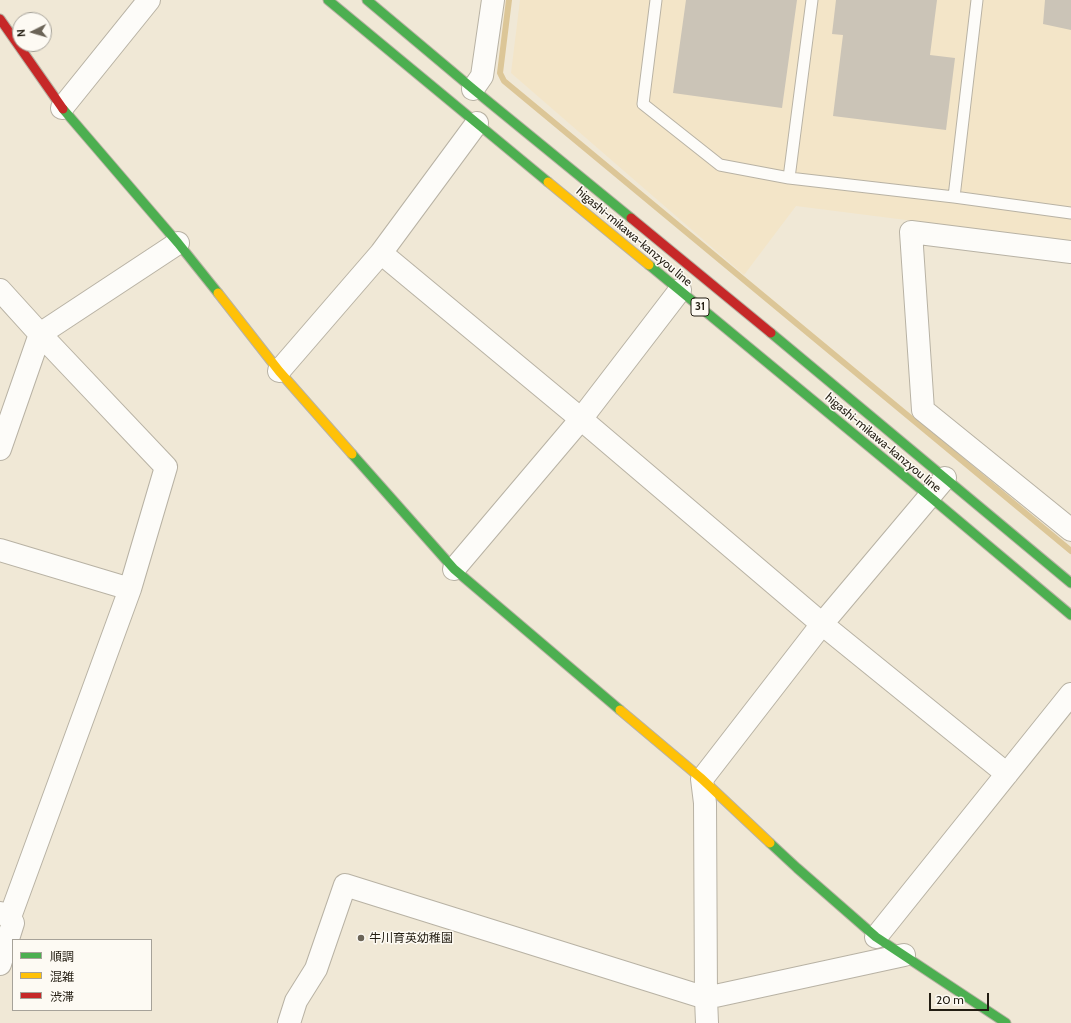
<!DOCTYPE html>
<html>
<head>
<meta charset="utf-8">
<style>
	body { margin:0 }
	#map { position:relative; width:1071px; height:1023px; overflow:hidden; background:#f0e8d6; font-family:Cabin,"Noto Sans JP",sans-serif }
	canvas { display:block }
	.legend { position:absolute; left:12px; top:939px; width:140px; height:72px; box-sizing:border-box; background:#fdfaf3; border:1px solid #a6a299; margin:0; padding:5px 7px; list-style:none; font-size:12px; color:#231d12 }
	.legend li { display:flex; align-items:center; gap:8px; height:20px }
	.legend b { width:20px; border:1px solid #a6a299 }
	.north { position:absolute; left:12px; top:12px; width:40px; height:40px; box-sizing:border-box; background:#fdfaf3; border:1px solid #a6a299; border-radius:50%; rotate:265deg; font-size:11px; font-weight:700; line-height:16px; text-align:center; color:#231d12 }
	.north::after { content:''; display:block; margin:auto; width:14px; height:18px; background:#6b6457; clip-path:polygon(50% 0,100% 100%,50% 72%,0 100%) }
	.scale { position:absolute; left:929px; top:993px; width:60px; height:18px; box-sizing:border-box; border:2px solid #231d12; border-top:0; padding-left:5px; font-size:12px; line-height:14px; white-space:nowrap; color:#231d12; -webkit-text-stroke:3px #fdfaf3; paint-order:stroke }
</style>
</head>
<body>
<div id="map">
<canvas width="1071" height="1023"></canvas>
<ul class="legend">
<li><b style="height:5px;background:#4caf50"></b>順調</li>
<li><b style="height:5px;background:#ffc107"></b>混雑</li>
<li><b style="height:5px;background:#c62828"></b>渋滞</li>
</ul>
<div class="north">N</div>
<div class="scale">20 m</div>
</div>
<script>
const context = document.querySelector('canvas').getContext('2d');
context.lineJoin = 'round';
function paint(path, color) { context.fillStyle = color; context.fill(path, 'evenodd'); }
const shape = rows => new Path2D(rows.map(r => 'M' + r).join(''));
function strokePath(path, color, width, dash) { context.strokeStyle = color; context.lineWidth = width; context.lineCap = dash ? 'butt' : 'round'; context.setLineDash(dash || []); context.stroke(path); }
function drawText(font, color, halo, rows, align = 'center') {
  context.font = font + ' Cabin,"Noto Sans JP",sans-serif'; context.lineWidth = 3; context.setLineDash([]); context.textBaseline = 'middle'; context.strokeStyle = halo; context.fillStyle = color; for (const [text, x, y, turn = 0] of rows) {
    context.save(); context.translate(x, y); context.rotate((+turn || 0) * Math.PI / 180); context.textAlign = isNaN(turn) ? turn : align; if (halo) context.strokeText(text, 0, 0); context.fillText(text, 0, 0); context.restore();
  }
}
paint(shape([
	[520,0,1071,0,1071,241,796,206,744,275,511,73]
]), '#f3e5c8');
strokePath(shape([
	[509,0,500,73,504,81,1071,551]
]), '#dcc697', 6);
paint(shape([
	[686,0,797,0,782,108,673,93],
	[836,0,937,0,930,55,955,58,946,130,833,116,843,35,832,34],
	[1045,0,1071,0,1071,30,1043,24]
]), '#cbc4b7');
const lane = shape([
	[656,0,643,104,720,165,789,178,954,197,1071,213],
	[789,178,812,0],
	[954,197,977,0]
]);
const street = shape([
	[473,89,482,76,493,0],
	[62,108,149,0],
	[1071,252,911,232,923,410,1071,530],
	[381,253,581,419,822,624,1007,774],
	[0,290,40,334,166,467,130,589,10,917,0,913],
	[279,371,381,253,477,123],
	[0,449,40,334,178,243],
	[0,550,130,589],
	[454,569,581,419,680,290],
	[876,937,1071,694],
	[0,964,13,923,10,917],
	[289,1023,296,1001,316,969,345,885,706,998,904,955],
	[707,1023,706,998,705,803,702,779,822,624,945,478]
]);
const fast = shape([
	[328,0,548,182],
	[367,0,473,89,631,218],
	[63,109,178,243,218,293],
	[649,265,929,496,1071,615],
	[771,333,1071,583],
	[352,454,454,569,620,710],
	[770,843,797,868,876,937,1006,1023]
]);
const slow = shape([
	[548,182,649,265],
	[218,293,279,371,352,454],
	[620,710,702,779,770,843]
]);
const jam = shape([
	[0,19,63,109],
	[631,218,771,333]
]);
strokePath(lane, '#b8b2a4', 13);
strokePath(street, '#b8b2a4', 24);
strokePath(fast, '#b8b2a4', 11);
strokePath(slow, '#b8b2a4', 11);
strokePath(jam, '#b8b2a4', 11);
strokePath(lane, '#fdfcf9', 11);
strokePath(street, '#fdfcf9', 22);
strokePath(fast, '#4caf50', 9);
strokePath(slow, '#ffc107', 9);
strokePath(jam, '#c62828', 9);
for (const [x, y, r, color] of [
	[361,938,4,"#6b6457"]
]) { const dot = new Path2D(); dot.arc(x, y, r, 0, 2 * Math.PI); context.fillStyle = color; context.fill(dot); strokePath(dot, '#fdfaf3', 1.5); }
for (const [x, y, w] of [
	[700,307,18]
]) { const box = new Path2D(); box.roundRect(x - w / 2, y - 9, w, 18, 3); context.fillStyle = '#fdfaf3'; context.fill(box); strokePath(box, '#231d12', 1); }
drawText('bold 11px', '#231d12', null, [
	["31",700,307]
]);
drawText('12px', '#231d12', '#fdfaf3', [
	["higashi-mikawa-kanzyou line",634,237,40],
	["higashi-mikawa-kanzyou line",883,443,40]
]);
drawText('12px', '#231d12', '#fdfaf3', [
	["牛川育英幼稚園",369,938]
], 'left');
</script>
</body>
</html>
